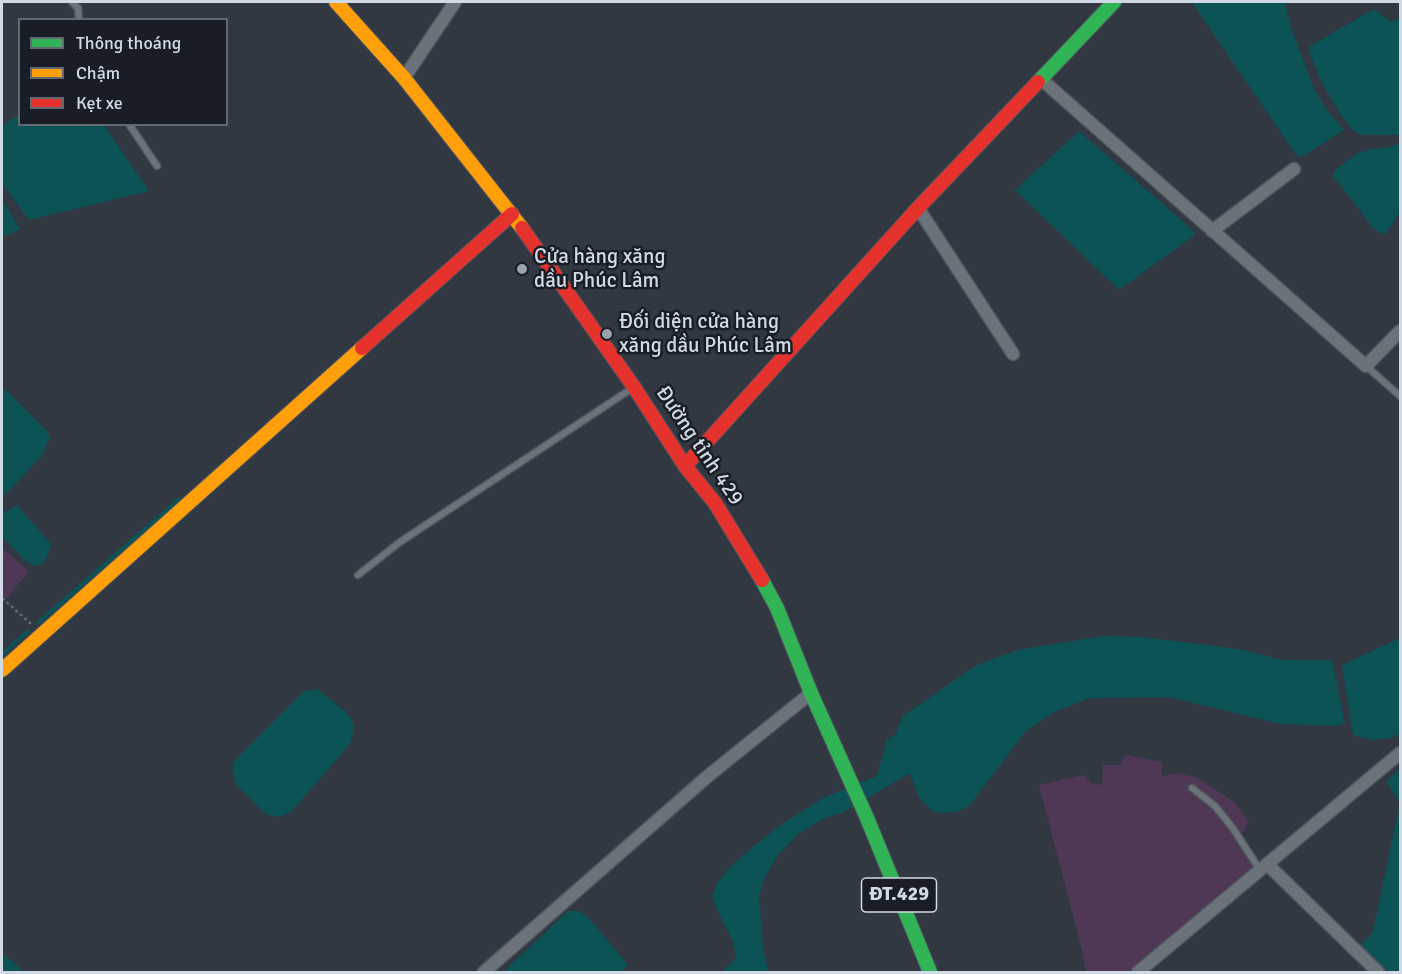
<!DOCTYPE html>
<html>
<head>
<meta charset="utf-8">
<style>
	body { margin:0 }
	#map { position:relative; width:1402px; height:974px; overflow:hidden; background:#313842; font-family:Signika,sans-serif }
	canvas { display:block }
	.frame { position:absolute; inset:0; border:3px solid #d1d9e4; pointer-events:none }
	.legend { position:absolute; left:18px; top:18px; width:210px; height:108px; box-sizing:border-box; background:#191e26; border:2px solid #636972; margin:0; padding:8px 10px; list-style:none; font-size:18px; color:#d1d9e4 }
	.legend li { display:flex; align-items:center; gap:12px; height:30px }
	.legend b { width:30px; border:2px solid #636972 }
</style>
</head>
<body>
<div id="map">
<canvas width="1402" height="974"></canvas>
<div class="frame"></div>
<ul class="legend">
<li><b style="height:8px;background:#30b455"></b>Thông thoáng</li>
<li><b style="height:8px;background:#ff9f0a"></b>Chậm</li>
<li><b style="height:8px;background:#e5322d"></b>Kẹt xe</li>
</ul>
</div>
<script>
const context = document.querySelector('canvas').getContext('2d');
context.lineJoin = 'round';
function paint(path, color) { context.fillStyle = color; context.fill(path, 'evenodd'); }
const shape = rows => new Path2D(rows.map(r => 'M' + r).join(''));
function strokePath(path, color, width, dash) { context.strokeStyle = color; context.lineWidth = width; context.lineCap = dash ? 'butt' : 'round'; context.setLineDash(dash || []); context.stroke(path); }
function drawText(font, color, halo, rows, align = 'center') {
  context.font = font + ' Signika,sans-serif'; context.lineWidth = 5; context.setLineDash([]); context.textBaseline = 'middle'; context.strokeStyle = halo; context.fillStyle = color; for (const [text, x, y, turn = 0] of rows) {
    context.save(); context.translate(x, y); context.rotate((+turn || 0) * Math.PI / 180); context.textAlign = isNaN(turn) ? turn : align; if (halo) context.strokeText(text, 0, 0); context.fillText(text, 0, 0); context.restore();
  }
}
paint(shape([
	[2,548,29,571,2,604],
	[1126,755,1162,762,1162,776,1177,773,1196,777,1233,801,1249,822,1236,843,1259,863,1129,972,1086,972,1082,950,1039,785,1084,775,1091,783,1102,785,1103,765,1120,765]
]), '#4f3855');
paint(shape([
	[1192,2,1285,2,1290,25,1314,89,1326,109,1344,130,1300,158,1292,149],
	[1374,9,1391,22,1400,17,1400,135,1361,135,1354,131,1342,117,1321,81,1309,52,1310,46],
	[19,114,20,124,104,125,149,191,29,220,2,183,2,126],
	[1079,131,1195,232,1193,236,1119,290,1015,190],
	[1400,143,1400,212,1385,235,1374,229,1333,176,1336,169,1358,153,1372,149,1386,148],
	[2,199,20,229,2,237],
	[4,388,47,431,50,438,42,455,13,487,2,497,2,391],
	[17,505,51,544,47,557,42,564,35,566,24,560,2,536,2,514],
	[1103,636,1140,637,1200,644,1244,650,1282,660,1332,660,1345,723,1336,726,1281,724,1169,697,1090,698,1052,713,1025,732,969,806,956,812,935,813,919,798,910,773,842,813,825,818,798,834,778,855,765,877,759,896,763,947,768,972,722,972,736,958,733,941,718,912,712,896,717,884,730,867,754,846,778,827,823,798,877,776,887,740,896,734,899,724,904,715,977,665,1018,650],
	[1400,638,1400,734,1391,738,1370,740,1353,735,1342,665],
	[317,689,346,712,352,720,354,729,350,744,291,812,277,817,267,815,236,784,232,768,234,761,304,691],
	[1400,768,1400,972,1380,972,1356,950,1373,932,1400,802,1386,782],
	[568,911,578,911,587,916,628,965,622,972,503,972],
	[2,953,25,972,2,972]
]), '#0b5354');
strokePath(shape([
	[39,622,178,500],
	[2,654,28,631]
]), '#0b5354', 4);
const lane = shape([
	[72,2,78,8,79,20],
	[129,124,157,166],
	[1366,366,1400,396],
	[358,575,400,542,631,389],
	[1192,788,1215,806,1232,827,1260,870]
]);
const street = shape([
	[404,78,455,2],
	[1041,79,1366,366,1400,331],
	[918,208,1013,354],
	[1212,231,1294,169],
	[1267,864,1378,972],
	[484,972,708,776,811,693],
	[1138,972,1400,753]
]);
const fast = shape([
	[1038,82,1114,2],
	[762,580,777,608,811,693,867,818,930,972]
]);
const slow = shape([
	[336,2,404,78,522,228],
	[2,670,362,348]
]);
const jam = shape([
	[522,228,634,387,685,466,715,503,762,580],
	[362,348,512,214],
	[685,466,918,208,1038,82]
]);
strokePath(lane, '#4e555d', 9);
strokePath(street, '#4e555d', 15);
strokePath(fast, '#4e555d', 16);
strokePath(slow, '#4e555d', 16);
strokePath(jam, '#4e555d', 16);
strokePath(shape([
	[2,598,31,624]
]), '#6d7279', 2, [3, 3]);
strokePath(lane, '#6c7279', 6);
strokePath(street, '#6c7279', 12);
strokePath(fast, '#30b455', 14);
strokePath(slow, '#ff9f0a', 14);
strokePath(jam, '#e5322d', 14);
for (const [x, y, r, color] of [
	[522,269,6,"#99a1ab"],
	[607,334,6,"#99a1ab"]
]) { const dot = new Path2D(); dot.arc(x, y, r, 0, 2 * Math.PI); context.fillStyle = color; context.fill(dot); strokePath(dot, '#191e26', 2); }
for (const [x, y, w] of [
	[899,895,75]
]) { const box = new Path2D(); box.roundRect(x - w / 2, y - 17, w, 34, 4.5); context.fillStyle = '#191e26'; context.fill(box); strokePath(box, '#d1d9e4', 1.5); }
drawText('bold 20px', '#d1d9e4', null, [
	["ĐT.429",899,895]
]);
drawText('21px', '#d1d9e4', '#191e26', [
	["Cửa hàng xăng",534,257],
	["dầu Phúc Lâm",534,281],
	["Đối diện cửa hàng",619,322],
	["xăng dầu Phúc Lâm",619,346]
], 'left');
drawText('21px', '#d1d9e4', '#191e26', [
	["Đường tỉnh 429",699,446,56]
]);
</script>
</body>
</html>
